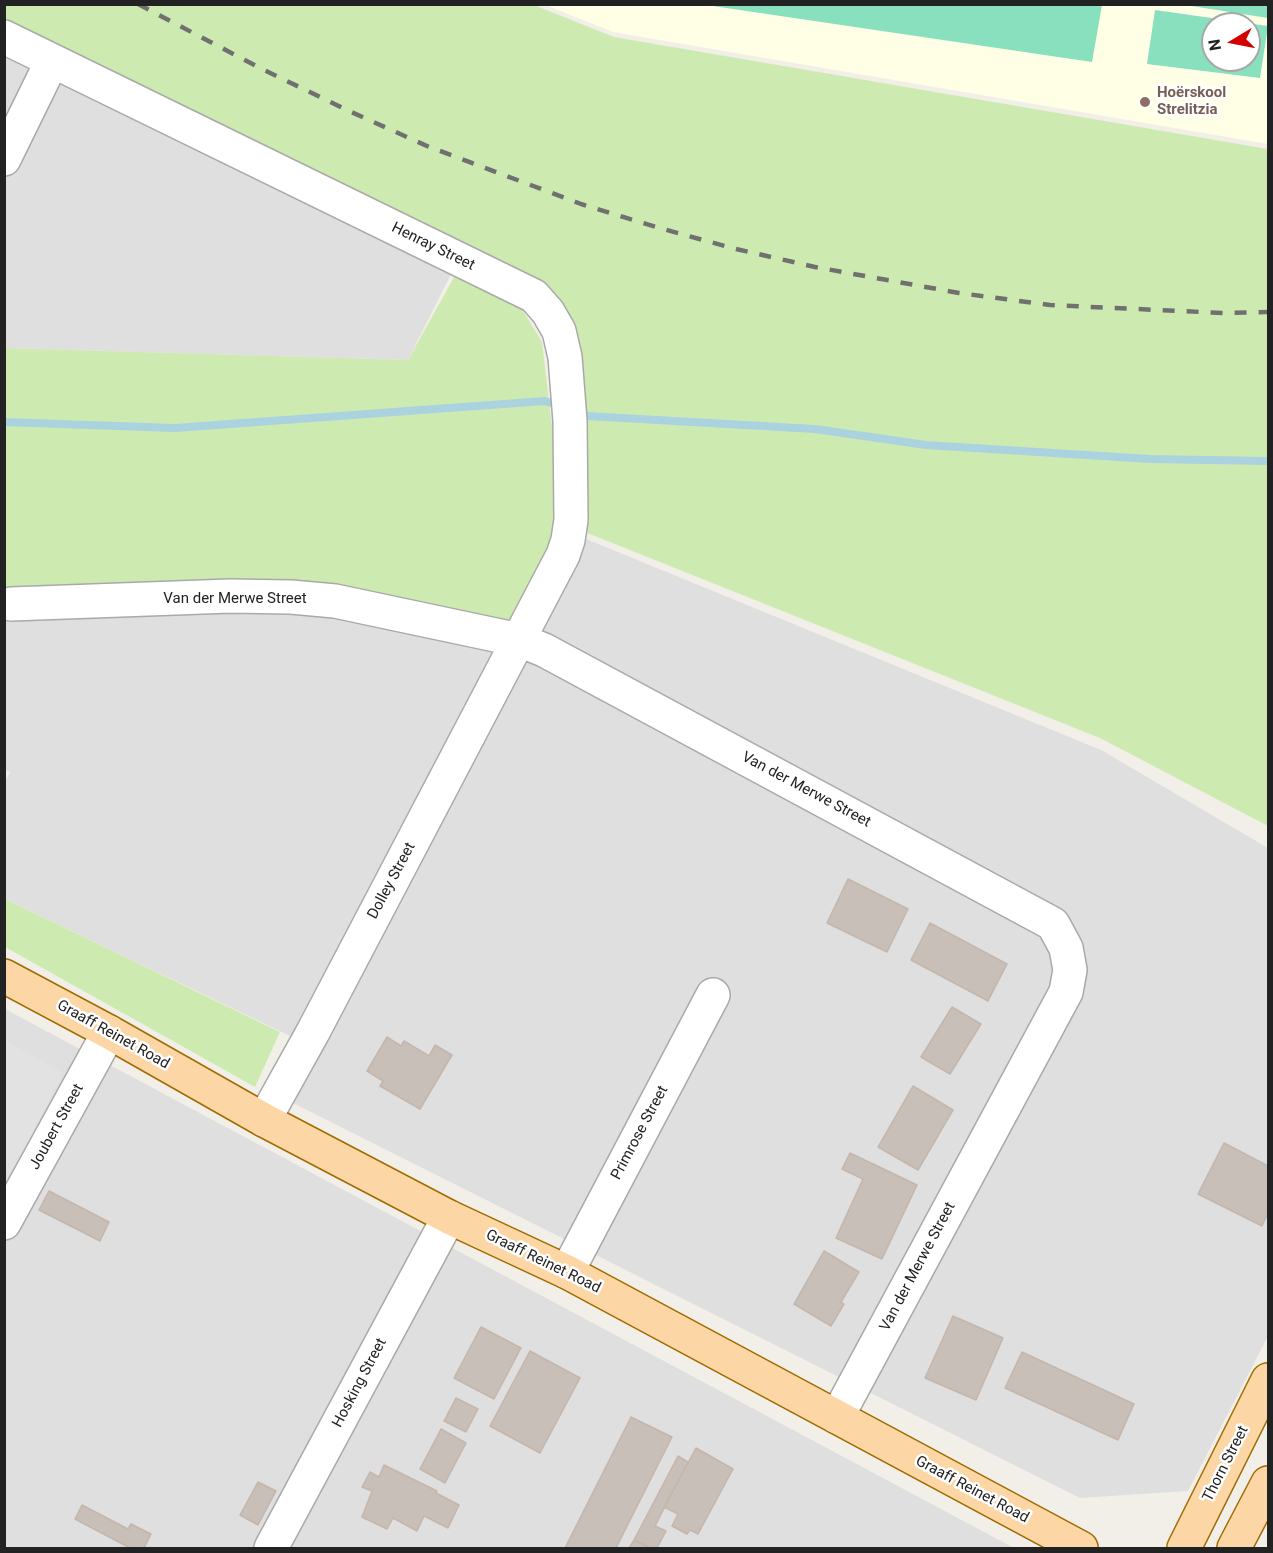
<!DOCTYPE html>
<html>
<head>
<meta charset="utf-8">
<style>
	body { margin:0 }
	#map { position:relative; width:1273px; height:1553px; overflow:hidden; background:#f2efe9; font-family:Roboto,sans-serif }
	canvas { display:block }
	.frame { position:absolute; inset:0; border:6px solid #222; pointer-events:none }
	.north { position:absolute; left:1201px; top:12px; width:60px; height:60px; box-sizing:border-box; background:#fff; border:2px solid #a7a7a7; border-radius:50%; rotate:260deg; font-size:16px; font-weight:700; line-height:24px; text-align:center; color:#222 }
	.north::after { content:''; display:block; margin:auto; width:21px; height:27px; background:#d40000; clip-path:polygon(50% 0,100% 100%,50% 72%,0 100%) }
</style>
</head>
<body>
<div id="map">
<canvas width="1273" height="1553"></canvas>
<div class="frame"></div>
<div class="north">N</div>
</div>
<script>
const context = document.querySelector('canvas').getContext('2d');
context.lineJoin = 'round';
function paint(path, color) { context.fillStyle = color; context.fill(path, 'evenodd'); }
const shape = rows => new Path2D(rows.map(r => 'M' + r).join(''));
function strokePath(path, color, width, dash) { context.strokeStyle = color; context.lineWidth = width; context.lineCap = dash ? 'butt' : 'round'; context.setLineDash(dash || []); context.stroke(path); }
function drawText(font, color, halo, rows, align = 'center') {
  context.font = font + ' Roboto,sans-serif'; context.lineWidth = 5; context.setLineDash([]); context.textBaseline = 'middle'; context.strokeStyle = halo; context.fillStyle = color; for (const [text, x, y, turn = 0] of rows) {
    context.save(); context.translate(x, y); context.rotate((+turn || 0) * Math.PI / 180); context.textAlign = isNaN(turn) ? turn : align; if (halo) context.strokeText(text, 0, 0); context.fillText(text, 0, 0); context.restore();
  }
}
paint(shape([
	[4,40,457,262,408,360,5,348],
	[569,532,1101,750,1268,848,1268,1336,1188,1491,1080,1498,283,1098,315,1048,5,899,4,784,10,772,4,769,4,611,394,616],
	[5,1009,1014,1548,5,1548]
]), '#e0dfdf');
paint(shape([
	[545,5,1268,5,1268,144,613,32],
	[1213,24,1249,24,1249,60,1213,60]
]), '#ffffe5');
paint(shape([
	[4,5,534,5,614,37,1268,149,1268,826,1100,738,575,528,553,339,523,287,5,34],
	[458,270,514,296,542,342,564,529,510,630,397,611,5,606,5,348,408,360],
	[5,899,280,1032,255,1087,5,947]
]), '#cdebb0');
paint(shape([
	[706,5,1102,4,1102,5,1092,62],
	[1185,5,1268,5,1268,18],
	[1155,10,1268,26,1260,78,1147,64],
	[1213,24,1249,24,1249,60,1213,60]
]), '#88e0be');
paint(shape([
	[5,1040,63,1073,5,1186]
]), '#e2e2e2');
strokePath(shape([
	[587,416,815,429,926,445,1150,459,1268,461],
	[4,422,175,428,545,401,551,403]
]), '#aad3df', 8);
const building = shape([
	[848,879,908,909,887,952,827,923,848,879],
	[930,923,1007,964,988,1001,911,960,930,923],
	[952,1007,981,1024,950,1074,921,1057,952,1007],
	[387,1037,401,1046,404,1041,429,1056,435,1045,452,1055,420,1109,380,1086,383,1081,367,1071,387,1037],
	[913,1086,953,1110,918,1170,878,1147,913,1086],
	[1224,1143,1268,1166,1268,1213,1262,1226,1198,1194,1224,1143],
	[850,1153,917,1185,882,1259,836,1238,863,1179,842,1169,850,1153],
	[49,1191,109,1222,100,1241,39,1210,49,1191],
	[824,1251,859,1272,841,1302,844,1304,831,1326,794,1304,824,1251],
	[953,1316,1003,1338,976,1400,925,1378,953,1316],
	[481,1327,521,1348,494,1399,454,1378,481,1327],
	[530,1351,580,1378,540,1453,490,1426,530,1351],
	[1022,1352,1134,1404,1118,1440,1005,1388,1022,1352],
	[456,1398,478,1409,466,1432,444,1421,456,1398],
	[631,1417,672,1437,616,1548,565,1548,631,1417],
	[441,1429,466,1443,445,1483,420,1469,441,1429],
	[696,1448,733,1469,698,1534,690,1530,687,1534,672,1526,678,1514,664,1507,696,1448],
	[678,1456,688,1462,655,1526,666,1531,657,1548,651,1548,634,1540,678,1456],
	[384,1465,437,1491,436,1493,459,1505,448,1528,424,1516,417,1531,393,1518,387,1529,362,1517,372,1491,362,1487,370,1472,379,1477,384,1465],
	[258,1482,276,1491,258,1525,240,1515,258,1482],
	[82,1505,128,1529,131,1524,151,1534,144,1548,130,1548,75,1519,82,1505],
	[634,1540,651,1548,629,1548,634,1540]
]);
paint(building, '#c7bfb8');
strokePath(building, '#c4b6ab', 1.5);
const minor = shape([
	[4,37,534,296,548,312,559,331,565,357,570,421,571,520,568,540,563,555,313,1032,264,1120],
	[4,159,52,61],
	[11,604,230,596,291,597,335,601,519,640,544,650,1053,924,1066,948,1070,970,1066,992,837,1417],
	[4,1223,109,1032],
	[567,1272,713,995],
	[271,1548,449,1217]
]);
const major = shape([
	[4,976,109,1032,264,1120,449,1217,567,1272,1081,1548],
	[1184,1548,1268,1380],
	[1234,1548,1268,1483]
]);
strokePath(minor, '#a9a9a9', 36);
strokePath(major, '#a06b00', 36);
strokePath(minor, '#fff', 33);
strokePath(major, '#fcd6a4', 33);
strokePath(shape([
	[138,4,260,68,349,111,427,146,581,204,663,229,736,249,815,267,959,293,1050,305,1223,313,1268,312]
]), '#707070', 4.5, [12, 12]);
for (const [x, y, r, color] of [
	[1145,102,6,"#8d6e63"]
]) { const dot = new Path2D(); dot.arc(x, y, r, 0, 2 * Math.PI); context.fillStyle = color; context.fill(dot); strokePath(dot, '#fff', 2); }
drawText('bold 15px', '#785e54', '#fff', [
	["Hoërskool",1157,93],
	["Strelitzia",1157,110]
], 'left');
drawText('15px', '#222', '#fff', [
	["Henray Street",433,247,26],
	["Van der Merwe Street",235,599],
	["Van der Merwe Street",806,790,28],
	["Dolley Street",392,881,-62],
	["Graaff Reinet Road",113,1035,29],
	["Joubert Street",57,1127,-61],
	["Primrose Street",640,1133,-62],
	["Graaff Reinet Road",543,1262,26],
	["Van der Merwe Street",918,1267,-62],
	["Hosking Street",360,1383,-62],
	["Thorn Street",1226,1464,-63],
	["Graaff Reinet Road",972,1490,28]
]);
</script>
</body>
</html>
